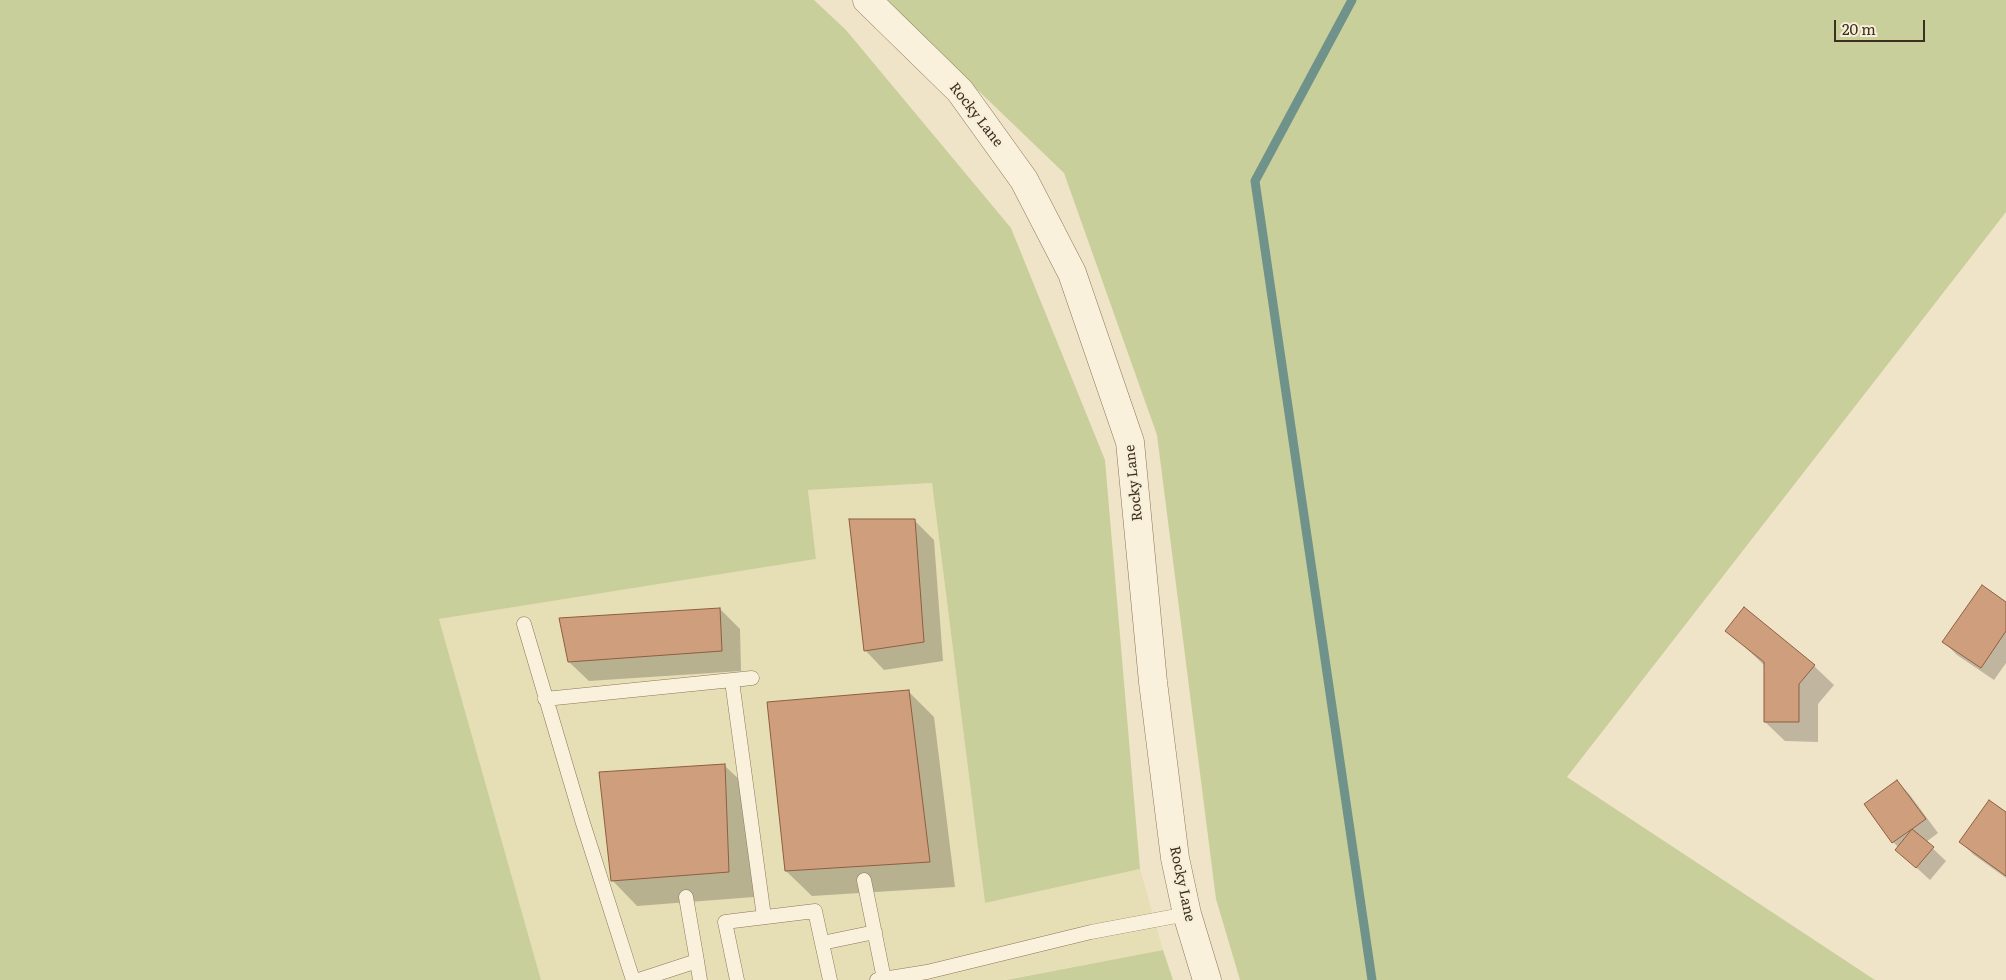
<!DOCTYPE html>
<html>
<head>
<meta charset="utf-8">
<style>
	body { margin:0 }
	#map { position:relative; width:2006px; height:980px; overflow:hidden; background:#f0e4c8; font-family:Literata,serif }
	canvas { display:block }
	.scale { position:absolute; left:1834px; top:20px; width:91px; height:22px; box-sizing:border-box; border:2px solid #3d2e20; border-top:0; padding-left:6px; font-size:15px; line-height:18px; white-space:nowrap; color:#3d2e20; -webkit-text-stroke:4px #f7eed8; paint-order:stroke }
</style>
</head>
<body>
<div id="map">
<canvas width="2006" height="980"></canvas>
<div class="scale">20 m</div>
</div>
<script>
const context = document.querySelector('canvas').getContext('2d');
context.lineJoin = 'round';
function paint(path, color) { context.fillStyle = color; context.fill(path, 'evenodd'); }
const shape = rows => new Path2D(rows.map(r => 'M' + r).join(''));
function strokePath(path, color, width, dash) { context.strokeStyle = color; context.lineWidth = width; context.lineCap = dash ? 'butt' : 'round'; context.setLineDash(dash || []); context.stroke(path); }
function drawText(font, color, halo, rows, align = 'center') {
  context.font = font + ' Literata,serif'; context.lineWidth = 4; context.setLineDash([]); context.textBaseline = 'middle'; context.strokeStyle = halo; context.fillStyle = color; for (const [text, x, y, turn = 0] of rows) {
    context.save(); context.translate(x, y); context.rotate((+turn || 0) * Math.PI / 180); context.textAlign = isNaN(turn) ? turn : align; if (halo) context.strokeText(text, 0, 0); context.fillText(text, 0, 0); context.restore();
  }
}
paint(shape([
	[932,483,985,903,1140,869,1163,950,1003,980,541,980,439,619,816,559,808,490]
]), '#e6deb5');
paint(shape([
	[0,0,814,0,846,30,1011,228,1105,460,1140,869,985,903,932,483,808,490,816,559,439,619,541,980,0,980],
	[884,0,2006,0,2006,212,1567,777,1875,980,1240,980,1216,899,1157,435,1064,173],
	[1163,950,1173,980,1006,980]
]), '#c9cf9b');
paint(shape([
	[914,520,934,540,943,661,884,670,865,650],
	[2006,603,2006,663,1994,680,1957,655,1944,642],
	[720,609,740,629,741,671,589,681,569,662],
	[1727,630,1814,666,1834,685,1818,704,1818,742,1785,741,1765,722,1765,666],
	[909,692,934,717,955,887,812,896,786,871],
	[724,765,750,790,754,897,637,906,612,880],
	[1897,781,1910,795,1938,833,1926,842,1946,861,1930,880,1896,849,1898,847,1893,842],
	[2006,814,2006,878,1974,855,1960,841]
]), '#0003');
strokePath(shape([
	[1352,0,1255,181,1372,980]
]), '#6f938a', 9);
const building = shape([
	[849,519,915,519,924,642,864,651,849,519],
	[1982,585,2006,602,2006,631,1981,668,1942,642,1982,585],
	[1744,607,1815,665,1799,684,1799,722,1764,722,1764,662,1725,631,1744,607],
	[720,608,722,651,568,662,559,618,720,608],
	[909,690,930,862,785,871,767,702,909,690],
	[725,764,729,872,611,881,599,772,725,764],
	[1897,780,1926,819,1912,829,1934,847,1916,868,1895,850,1912,829,1892,843,1864,804,1897,780],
	[1989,800,2006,812,2006,876,1959,842,1989,800]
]);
paint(building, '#cf9f7d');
strokePath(building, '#8d5f41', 1);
const lane = shape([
	[524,624,582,820,633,980],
	[732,681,764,917],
	[545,699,752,678],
	[864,880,884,979],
	[822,943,875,932],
	[697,961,700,980],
	[639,980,697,961,686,897],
	[737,980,725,922,815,911,830,980],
	[877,980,927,972,1091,932,1187,914]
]);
const street = shape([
	[867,0,960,91,1024,180,1072,273,1130,442,1153,682,1175,858,1187,914,1207,980]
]);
strokePath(lane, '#8d765c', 15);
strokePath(street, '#8d765c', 29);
strokePath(lane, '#faf1dc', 14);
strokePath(street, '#faf1dc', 28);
drawText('14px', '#3d2e20', '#f7eed8', [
	["Rocky Lane",976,115,52],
	["Rocky Lane",1134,483,-96],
	["Rocky Lane",1182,884,78]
]);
</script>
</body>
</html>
